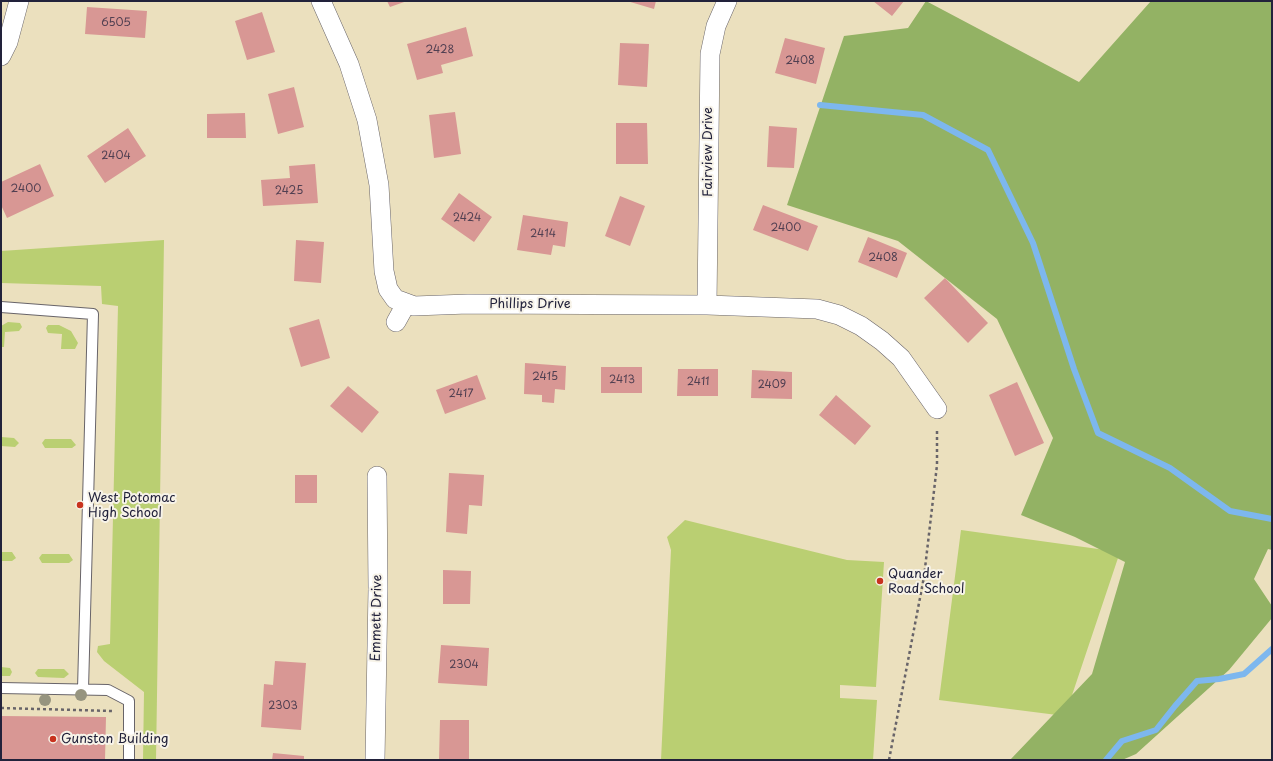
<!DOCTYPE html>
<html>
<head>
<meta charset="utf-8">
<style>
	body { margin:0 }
	#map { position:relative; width:1273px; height:761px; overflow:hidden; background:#ebe0be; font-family:"Playpen Sans",sans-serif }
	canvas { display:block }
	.frame { position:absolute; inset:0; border:2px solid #22223b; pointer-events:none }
</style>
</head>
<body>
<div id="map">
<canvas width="1273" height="761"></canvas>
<div class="frame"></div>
</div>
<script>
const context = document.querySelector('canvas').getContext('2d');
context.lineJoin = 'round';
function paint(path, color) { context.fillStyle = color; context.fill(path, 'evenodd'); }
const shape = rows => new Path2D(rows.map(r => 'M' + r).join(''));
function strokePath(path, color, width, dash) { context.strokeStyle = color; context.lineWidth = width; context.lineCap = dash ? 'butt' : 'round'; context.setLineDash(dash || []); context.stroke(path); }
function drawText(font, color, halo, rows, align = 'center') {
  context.font = font + ' "Playpen Sans",sans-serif'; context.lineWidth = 4; context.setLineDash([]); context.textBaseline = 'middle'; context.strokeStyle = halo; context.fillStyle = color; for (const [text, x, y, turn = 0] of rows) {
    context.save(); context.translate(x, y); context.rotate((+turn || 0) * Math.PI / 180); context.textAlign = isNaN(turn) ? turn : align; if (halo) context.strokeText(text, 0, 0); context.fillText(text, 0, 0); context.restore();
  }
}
paint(shape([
	[164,240,156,760,143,760,144,692,104,661,97,652,98,646,110,644,118,306,102,304,101,286,1,283,1,251],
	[8,322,20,323,22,327,19,331,5,332,4,347,1,347,1,326],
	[48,325,59,325,71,331,78,343,75,349,61,349,62,334,48,333,46,328],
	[1,437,14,438,19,443,15,447,1,446],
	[45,439,71,439,76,445,72,448,45,448,42,443],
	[685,520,847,560,884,562,876,687,840,685,840,698,877,700,873,760,661,760,671,550,667,537],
	[961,530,1120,552,1065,716,939,700],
	[1,552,12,552,16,558,12,561,1,561],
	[42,554,69,554,73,560,69,563,42,563,39,558],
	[1,667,10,668,12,672,10,676,1,676],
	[38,669,64,669,69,674,64,678,38,677,35,673]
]), '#bacf72');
paint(shape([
	[926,1,1079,82,1151,1,1272,1,1272,550,1268,549,1254,579,1272,606,1272,618,1229,670,1136,754,1122,760,1010,760,1092,674,1125,562,1075,537,1021,515,1053,438,997,319,898,241,787,205,844,36,908,28]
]), '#93b264');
strokePath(shape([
	[820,105,923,115,988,150,1033,243,1074,369,1098,433,1170,468,1230,511,1272,519],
	[1106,760,1122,741,1156,730,1175,706,1197,681,1219,679,1244,674,1272,649]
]), '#7db7ee', 6);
paint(shape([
	[387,1,407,1,390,7],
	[627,1,656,1,654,9],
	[873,1,904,1,892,16],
	[87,7,147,11,145,38,85,34],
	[262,12,275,52,247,60,235,21],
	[466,27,473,56,441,65,443,73,417,80,407,44],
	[785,38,825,48,816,84,775,73],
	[620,43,649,44,647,87,618,85],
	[294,87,304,127,278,134,268,94],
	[455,112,461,154,434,158,429,115],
	[245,113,246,138,207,138,207,114],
	[616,123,647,123,648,164,616,164],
	[769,126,797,128,794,168,767,167],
	[128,128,146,156,105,183,87,156],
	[40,164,54,196,7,218,1,205,1,182],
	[315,164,318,203,263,206,261,180,290,178,289,166],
	[459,193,492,217,474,242,441,219],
	[620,196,645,206,630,246,605,236],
	[763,205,818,226,808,251,753,230],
	[523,215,568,222,565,247,553,245,551,255,517,250],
	[868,237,907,253,897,278,858,262],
	[296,240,324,242,321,283,294,281],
	[945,278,988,323,968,343,924,298],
	[319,319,330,358,301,367,289,328],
	[525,363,566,366,565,390,555,389,554,403,542,402,542,395,524,394],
	[601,367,642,367,642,393,601,393],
	[678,369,718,369,718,396,677,396],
	[752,370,792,372,792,399,751,398],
	[477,375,486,399,445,414,436,390],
	[1017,382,1044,443,1015,456,989,395],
	[348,386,379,412,362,433,330,406],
	[836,395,871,426,855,445,819,415],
	[449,473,484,475,482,506,469,505,467,534,446,532],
	[295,475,317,475,317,503,295,503],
	[443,570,471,571,470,604,443,604],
	[441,645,489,648,487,686,438,683],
	[275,661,306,663,301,730,261,727,264,684,273,685],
	[1,716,106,717,105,760,1,760],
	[440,720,469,720,469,760,439,760],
	[273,753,304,756,304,760,272,760]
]), '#d89794');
const lane = shape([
	[1,307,93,314,83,689],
	[1,688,108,690,129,701,129,760]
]);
const street = shape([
	[321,1,349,64,367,120,379,185,384,271,388,289,395,299,414,306,468,304,707,305,817,309,839,315,861,326,882,341,901,358,937,409],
	[1,56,8,42,19,1],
	[707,305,710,54,716,26,727,1],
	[396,322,406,304],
	[375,760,378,589,377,476]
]);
strokePath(lane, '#686469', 12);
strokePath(street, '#686469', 20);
strokePath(shape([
	[1,708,113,711],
	[889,760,924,577,937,465,937,429]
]), '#686469', 2.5, [3, 3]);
strokePath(lane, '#fff', 10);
strokePath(street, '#fff', 19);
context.fillStyle = '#96947f';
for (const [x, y] of [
	[81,695],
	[45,700]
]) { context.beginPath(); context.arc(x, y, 6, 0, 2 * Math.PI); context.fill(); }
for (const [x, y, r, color] of [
	[80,505,4,"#c8321e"],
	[880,581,4,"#c8321e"],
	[53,739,4,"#c8321e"]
]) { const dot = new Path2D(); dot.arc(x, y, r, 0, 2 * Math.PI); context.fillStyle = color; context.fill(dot); strokePath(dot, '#f7f3e8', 1.5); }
drawText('11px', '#503f51', null, [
	["6505",116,23],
	["2428",440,50],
	["2408",800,61],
	["2404",116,156],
	["2400",26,189],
	["2425",289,191],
	["2424",467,218],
	["2400",786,228],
	["2414",543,234],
	["2408",883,258],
	["2415",545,377],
	["2413",622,380],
	["2411",698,382],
	["2409",772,385],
	["2417",461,394],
	["2304",464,665],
	["2303",283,706]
]);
drawText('13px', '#22223b', '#f7f3e8', [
	["Fairview Drive",708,152,-90],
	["Phillips Drive",530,304],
	["Emmett Drive",377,618,-89]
]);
drawText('13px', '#22223b', '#f7f3e8', [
	["West Potomac",88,498],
	["High School",88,513],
	["Quander",888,574],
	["Road School",888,589],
	["Gunston Building",61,739]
], 'left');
</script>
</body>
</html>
